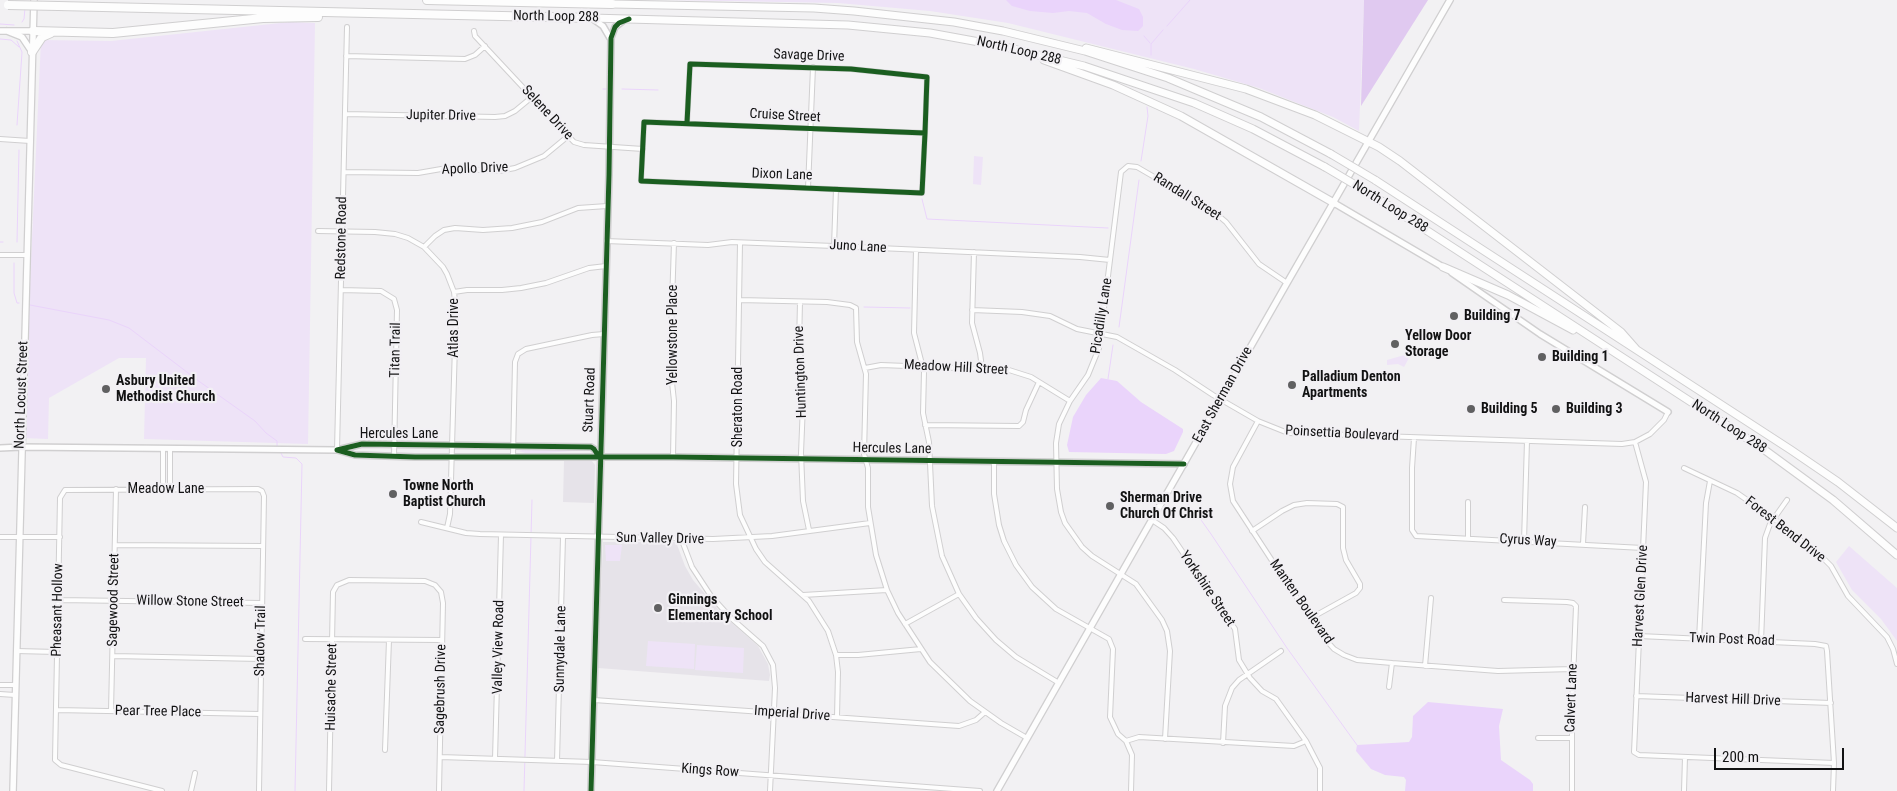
<!DOCTYPE html>
<html>
<head>
<meta charset="utf-8">
<style>
	body { margin:0 }
	#map { position:relative; width:1897px; height:791px; overflow:hidden; background:#f2f1f3; font-family:"Roboto Condensed",sans-serif }
	canvas { display:block }
	.scale { position:absolute; left:1714px; top:748px; width:130px; height:22px; box-sizing:border-box; border:2px solid #121213; border-top:0; padding-left:6px; font-size:15px; line-height:18px; white-space:nowrap; color:#121213; -webkit-text-stroke:4px #f2f0f4; paint-order:stroke }
</style>
</head>
<body>
<div id="map">
<canvas width="1897" height="791"></canvas>
<div class="scale">200 m</div>
</div>
<script>
const context = document.querySelector('canvas').getContext('2d');
context.lineJoin = 'round';
function paint(path, color) { context.fillStyle = color; context.fill(path, 'evenodd'); }
const shape = rows => new Path2D(rows.map(r => 'M' + r).join(''));
function strokePath(path, color, width, dash) { context.strokeStyle = color; context.lineWidth = width; context.lineCap = dash ? 'butt' : 'round'; context.setLineDash(dash || []); context.stroke(path); }
function drawText(font, color, halo, rows, align = 'center') {
  context.font = font + ' "Roboto Condensed",sans-serif'; context.lineWidth = 4.5; context.setLineDash([]); context.textBaseline = 'middle'; context.strokeStyle = halo; context.fillStyle = color; for (const [text, x, y, turn = 0] of rows) {
    context.save(); context.translate(x, y); context.rotate((+turn || 0) * Math.PI / 180); context.textAlign = isNaN(turn) ? turn : align; if (halo) context.strokeText(text, 0, 0); context.fillText(text, 0, 0); context.restore();
  }
}
paint(shape([
	[564,461,592,461,595,465,594,503,563,502],
	[603,542,676,542,685,566,693,580,723,615,758,646,768,664,770,675,769,681,598,668]
]), '#e6e3e9');
paint(shape([
	[669,0,1364,0,1359,131,1333,117,1259,88,1194,69,1008,23,930,11,838,3],
	[290,22,315,23,308,444,144,439,146,358,119,358,49,398,48,439,23,438,41,40,111,41],
	[974,156,983,157,981,185,973,184],
	[1408,354,1409,358,1404,367,1398,364,1387,365,1387,360],
	[582,448,589,450,529,454,518,451,522,450],
	[605,545,622,545,620,561,606,561],
	[1849,546,1897,588,1897,641,1881,619,1852,590,1836,562],
	[648,641,695,644,694,669,646,666],
	[697,645,744,648,743,673,695,670]
]), '#eee3f7');
paint(shape([
	[1364,0,1428,0,1361,106]
]), '#e0c9f0');
paint(shape([
	[1006,0,1116,0,1139,9,1143,17,1143,26,1138,31,1122,30,1106,24,1087,13,1069,11,1053,13,1030,11,1012,6],
	[1101,378,1117,381,1141,402,1183,429,1183,432,1174,451,1166,454,1069,452,1067,445,1073,417,1086,395],
	[1428,702,1503,709,1499,726,1501,760,1530,780,1533,784,1533,791,1405,791,1406,780,1404,777,1385,775,1371,769,1356,751,1357,745,1409,742,1412,737,1413,716]
]), '#ead4fb');
strokePath(shape([
	[22,22,24,19,25,8],
	[0,24,14,25],
	[1167,26,1190,0],
	[1144,36,1150,43],
	[0,39,11,40,19,47],
	[1151,55,1151,44,1163,30],
	[603,89,606,89],
	[622,89,658,90],
	[17,125,22,52,17,41],
	[1141,161,1148,116,1147,107],
	[922,199,927,219,1108,228],
	[0,242,3,242],
	[17,242,19,150],
	[14,263,14,293,17,303,19,303],
	[30,305,109,320,129,328,200,382,255,421,266,433,277,441,277,446],
	[864,307,910,308],
	[1119,327,1139,180],
	[1108,379,1113,345],
	[281,453,283,457,296,458,302,464,295,791],
	[1175,492,1194,510,1211,534,1287,648,1357,745],
	[524,791,532,500]
]), '#ead4fb', 1);
const minor = shape([
	[474,31,475,36,574,142,584,145,643,149],
	[346,56,465,59,475,55,485,46],
	[345,114,495,117,505,116,515,111,532,97],
	[687,123,690,64,851,69,927,77,925,133,922,193,641,181,644,122,925,133],
	[0,139,30,141],
	[344,172,418,173,447,168,499,171,515,168,544,156,567,137],
	[808,188,813,67],
	[318,231,375,232,395,234,408,238,424,247,443,267,447,274,454,292,456,311,450,514,447,528],
	[606,241,708,245,732,242,834,246,1080,257,1110,260],
	[740,243,736,484,740,515,756,549,765,562,809,601,828,631,836,655,838,672,837,717],
	[834,246,836,189],
	[424,247,435,236,444,230,455,228,483,230,512,228,542,222,578,208,607,206],
	[916,250,914,333,924,372,923,413,929,442,932,506,942,556,959,594,976,618,996,640,1016,657,1059,683],
	[974,252,972,323,980,353,982,368],
	[0,255,26,255],
	[341,290,381,291,394,299,397,310,394,456],
	[454,292,467,290,502,290,521,288,546,283,589,268,606,266],
	[739,300,827,302,850,305,856,308,857,342,866,374,864,454,868,468,868,507,876,555,887,590,898,613,930,662,970,701,1001,723,1027,738],
	[800,302,799,346,804,380,801,453,803,501,809,530],
	[972,310,1022,312,1050,316,1077,329,1117,337,1175,370,1213,395,1258,421,1288,433,1622,444,1635,442,1650,434,1664,420,1668,412],
	[865,368,881,365,1009,370,1031,377,1070,401],
	[1258,421,1233,467,1230,484,1233,501,1286,582,1325,639,1334,649,1344,655,1357,660,1392,663,1498,671,1573,669],
	[925,425,1019,426,1023,422,1026,410,1039,382],
	[1414,438,1412,468,1412,530,1416,536,1643,548],
	[1635,442,1646,482,1634,752,1639,755,1834,763],
	[163,449,163,489],
	[170,449,170,490],
	[337,450,347,27],
	[513,456,515,362,518,354,526,349,592,335,604,334],
	[673,457,674,401,670,364,674,243],
	[994,462,994,494,999,525,1004,541,1016,565,1032,587,1056,609,1109,639,1113,649,1110,717,1118,734,1126,741,1132,755,1131,791],
	[1684,468,1737,493,1777,521,1823,558,1831,566,1848,596,1887,637,1893,649,1897,664],
	[1152,520,1164,528,1173,538,1235,629,1239,660,1250,678,1262,691,1276,699,1306,741,1320,768,1320,791],
	[421,522,466,533,480,534,713,539,772,536,870,523],
	[1252,531,1282,511,1294,505,1307,503,1337,504,1343,507,1343,548,1346,560,1360,584,1360,588,1356,593,1311,618],
	[0,537,60,537],
	[681,538,692,567,711,596,731,618,763,646,773,665,775,688,770,791],
	[1468,538,1468,502],
	[1524,541,1527,441],
	[1583,544,1585,507],
	[115,545,263,546],
	[803,595,887,590],
	[59,600,261,603],
	[1504,600,1567,602,1573,603,1576,606,1572,705,1572,791],
	[905,624,959,594],
	[1639,636,1815,644,1826,646,1827,651,1834,763,1833,791],
	[305,639,442,640],
	[1699,639,1706,503,1710,481],
	[1761,642,1765,538,1770,524,1787,500],
	[16,651,57,652],
	[836,655,858,655,921,649],
	[113,656,260,659],
	[1425,666,1431,598],
	[0,685,15,685],
	[1389,687,1392,663],
	[0,694,15,695],
	[1636,696,1831,703],
	[594,700,959,726,976,720,985,712],
	[56,710,260,714],
	[111,711,116,489],
	[1538,738,1571,738],
	[1165,739,1170,651,1167,631,1162,620,1136,584,1092,556,1082,547,1065,523,1061,512,1057,489,1056,443,1059,424,1070,401,1088,375,1099,348,1121,172,1128,166,1137,167,1213,211,1226,222,1259,264,1287,283],
	[1126,741,1139,737,1294,746,1306,741],
	[1223,743,1225,706,1232,688,1239,680,1281,651],
	[385,750,389,640],
	[440,757,592,762,980,791],
	[495,759,501,535],
	[557,761,563,537],
	[162,791,61,765,55,760,60,498,65,490,258,489,262,491,264,496,259,791],
	[191,791,195,773],
	[329,791,333,592,337,585,349,580,425,581,435,585,441,592,443,603,439,791],
	[1684,791,1685,757]
]);
const tertiary = shape([
	[593,19,603,26,610,38],
	[1452,273,1540,334,1668,412],
	[0,448,21,447,337,450,362,444,513,446,591,447,594,449,599,456],
	[337,450,355,455,415,457,673,457,1184,464],
	[591,791,609,175,611,38,615,27,624,20]
]);
const secondary = shape([
	[0,31,33,31],
	[7,31,22,37,32,52],
	[1334,203,1443,267],
	[13,791,34,0],
	[997,791,1287,283,1450,0]
]);
const trunk = shape([
	[612,4,814,8,854,11,954,22,1003,31,1085,51,1168,78,1261,117,1331,154],
	[591,18,848,25,930,33,1001,46,1084,66,1194,103,1253,129,1325,167],
	[1086,48,1246,89,1315,115,1379,147,1400,161,1621,332,1636,349],
	[1044,60,1113,85,1181,116,1334,203],
	[1375,180,1791,450,1838,482,1897,528],
	[1369,193,1762,448,1833,500,1897,555],
	[1443,267,1508,295,1573,330]
]);
const motorway = shape([
	[427,0,612,4],
	[58,6,591,18],
	[33,31,113,33,263,18,318,17],
	[32,52,42,37,51,33]
]);
strokePath(minor, '#d0cfd0', 6);
strokePath(tertiary, '#d0cfd0', 8);
strokePath(secondary, '#d0cfd0', 8);
strokePath(trunk, '#d0cfd0', 9);
strokePath(motorway, '#d0cfd0', 10);
strokePath(minor, '#fdfdfd', 4);
strokePath(tertiary, '#fdfdfd', 5);
strokePath(secondary, '#fdfdfd', 5.5);
strokePath(trunk, '#fdfdfd', 7);
strokePath(motorway, '#fdfdfd', 8);
const trunkBridge = shape([
	[1331,154,1375,180],
	[1325,167,1369,193]
]);
const motorwayBridge = shape([
	[8,5,58,6]
]);
strokePath(trunkBridge, '#d0cfd0', 9, []);
strokePath(motorwayBridge, '#d0cfd0', 10, []);
strokePath(trunkBridge, '#fdfdfd', 7);
strokePath(motorwayBridge, '#fdfdfd', 8);
strokePath(shape([
	[687,123,690,64,851,69,927,77,925,133,922,193,641,181,644,122,925,133],
	[337,450,355,455,415,457,673,457,1184,464],
	[337,450,362,444,591,447,594,449,599,457],
	[591,791,609,175,611,38,615,27,619,23,629,19]
]), '#1b5e20', 5);
for (const [x, y, r, color] of [
	[1454,316,5,"#606061"],
	[1395,344,5,"#606061"],
	[1542,357,5,"#606061"],
	[1292,385,5,"#606061"],
	[106,389,5,"#606061"],
	[1471,409,5,"#606061"],
	[1556,409,5,"#606061"],
	[393,494,5,"#606061"],
	[1110,506,5,"#606061"],
	[658,608,5,"#606061"]
]) { const dot = new Path2D(); dot.arc(x, y, r, 0, 2 * Math.PI); context.fillStyle = color; context.fill(dot); strokePath(dot, '#f2f0f4', 2); }
drawText('14px', '#121213', '#f2f0f4', [
	["North Loop 288",556,17,1],
	["North Loop 288",1019,51,13],
	["Savage Drive",809,56,2],
	["Selene Drive",547,113,47],
	["Jupiter Drive",441,116,1],
	["Cruise Street",785,116,3],
	["Apollo Drive",475,169,-2],
	["Dixon Lane",782,175,2],
	["Randall Street",1187,197,32],
	["North Loop 288",1390,207,32],
	["Redstone Road",342,238,-89],
	["Juno Lane",858,247,3],
	["Picadilly Lane",1102,316,-81],
	["Atlas Drive",454,328,-90],
	["Yellowstone Place",673,335,-90],
	["Titan Trail",396,350,-89],
	["Meadow Hill Street",956,368,3],
	["Huntington Drive",801,372,-92],
	["North Locust Street",22,395,-88],
	["East Sherman Drive",1223,395,-61],
	["Stuart Road",590,400,-88],
	["Sheraton Road",738,407,-90],
	["North Loop 288",1729,427,33],
	["Hercules Lane",399,434],
	["Poinsettia Boulevard",1342,434,3],
	["Hercules Lane",892,449,1],
	["Meadow Lane",166,489],
	["Forest Bend Drive",1785,530,38],
	["Sun Valley Drive",660,539,1],
	["Cyrus Way",1528,541,3],
	["Yorkshire Street",1207,589,56],
	["Harvest Glen Drive",1641,596,-87],
	["Sagewood Street",114,600,-89],
	["Willow Stone Street",190,602,1],
	["Manten Boulevard",1301,602,55],
	["Pheasant Hollow",58,610,-89],
	["Twin Post Road",1732,640,2],
	["Shadow Trail",261,641,-89],
	["Valley View Road",499,647,-89],
	["Sunnydale Lane",561,649,-89],
	["Huisache Street",332,687,-89],
	["Sagebrush Drive",441,689,-89],
	["Calvert Lane",1572,698,-88],
	["Harvest Hill Drive",1733,700,2],
	["Pear Tree Place",158,712,1],
	["Imperial Drive",792,714,4],
	["Kings Row",710,771,4]
]);
drawText('bold 14px', '#121213', '#f2f0f4', [
	["Building 7",1464,316],
	["Yellow Door",1405,336],
	["Storage",1405,352],
	["Building 1",1552,357],
	["Palladium Denton",1302,377],
	["Apartments",1302,393],
	["Asbury United",116,381],
	["Methodist Church",116,397],
	["Building 5",1481,409],
	["Building 3",1566,409],
	["Towne North",403,486],
	["Baptist Church",403,502],
	["Sherman Drive",1120,498],
	["Church Of Christ",1120,514],
	["Ginnings",668,600],
	["Elementary School",668,616]
], 'left');
</script>
</body>
</html>
